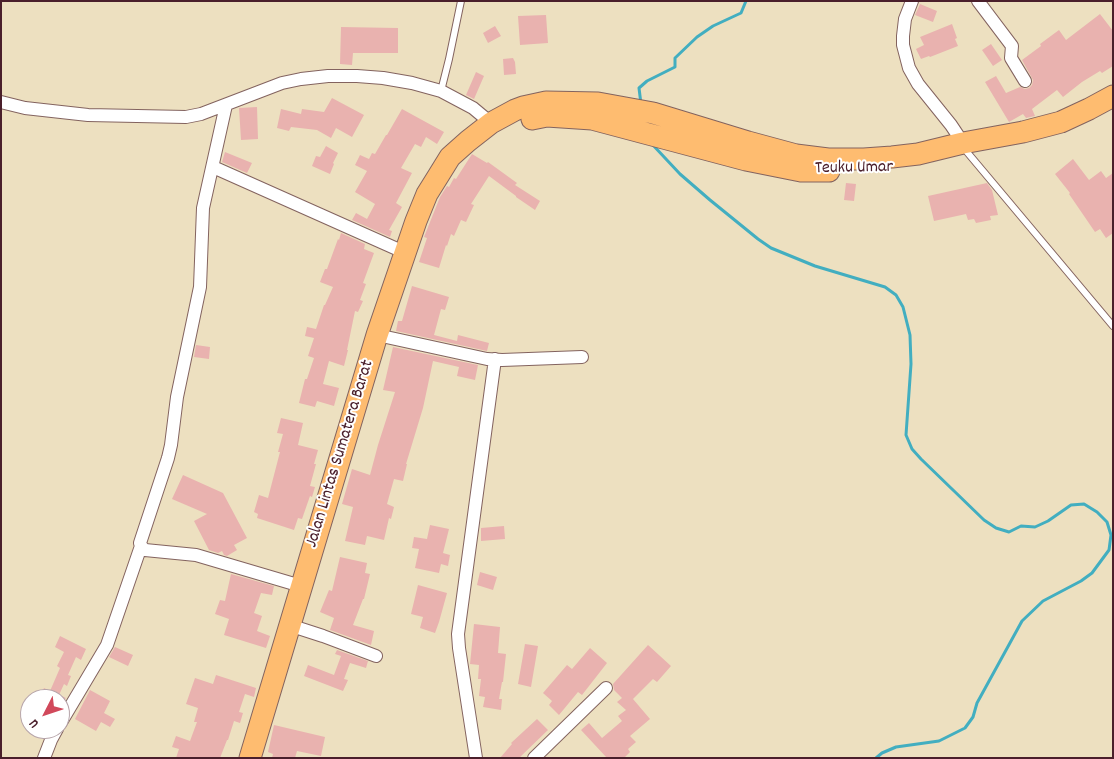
<!DOCTYPE html>
<html>
<head>
<meta charset="utf-8">
<style>
	body { margin:0 }
	#map { position:relative; width:1114px; height:759px; overflow:hidden; background:#ede0c0; font-family:Dekko,sans-serif }
	canvas { display:block }
	.frame { position:absolute; inset:0; border:2px solid #4a1f2b; pointer-events:none }
	.north { position:absolute; left:20px; top:689px; width:50px; height:50px; box-sizing:border-box; background:#fff; border:1px solid #b7a5aa; border-radius:50%; rotate:229deg; font-size:14px; font-weight:700; line-height:20px; text-align:center; color:#4a1f2b }
	.north::after { content:''; display:block; margin:auto; width:18px; height:22px; background:#d1495b; clip-path:polygon(50% 0,100% 100%,50% 72%,0 100%) }
</style>
</head>
<body>
<div id="map">
<canvas width="1114" height="759"></canvas>
<div class="frame"></div>
<div class="north">U</div>
</div>
<script>
const context = document.querySelector('canvas').getContext('2d');
context.lineJoin = 'round';
const shape = rows => new Path2D(rows.map(r => 'M' + r).join(''));
function strokePath(path, color, width, dash) { context.strokeStyle = color; context.lineWidth = width; context.lineCap = dash ? 'butt' : 'round'; context.setLineDash(dash || []); context.stroke(path); }
function paint(path, color) { context.fillStyle = color; context.fill(path, 'evenodd'); }
function drawText(font, color, halo, rows, align = 'center') {
  context.font = font + ' Dekko,sans-serif'; context.lineWidth = 4; context.setLineDash([]); context.textBaseline = 'middle'; context.strokeStyle = halo; context.fillStyle = color; for (const [text, x, y, turn = 0] of rows) {
    context.save(); context.translate(x, y); context.rotate((+turn || 0) * Math.PI / 180); context.textAlign = isNaN(turn) ? turn : align; if (halo) context.strokeText(text, 0, 0); context.fillText(text, 0, 0); context.restore();
  }
}
strokePath(shape([
	[641,104,639,88,647,81,675,67,675,58,697,37,713,26,741,13,746,1],
	[651,143,680,174,710,200,758,239,771,248,815,266,885,287,896,295,903,307,910,335,911,364,906,435,912,449,921,459,984,520,996,528,1009,532,1021,526,1035,527,1048,521,1071,505,1084,504,1097,512,1107,522,1111,535,1109,550,1092,573,1081,581,1043,601,1022,621,977,703,973,717,965,728,939,741,896,747,882,753,876,758]
]), '#42aec0', 3);
paint(shape([
	[920,4,937,11,933,22,915,15],
	[1100,14,1113,31,1113,66,1102,73,1100,71,1082,82,1063,97,1057,90,1032,109,1035,116,1026,118,1023,114,1009,122,985,82,996,76,1006,93,1020,87,1025,89,1029,88,1032,85,1033,80,1022,60,1041,46,1040,44,1059,30,1066,40],
	[546,15,548,43,520,45,518,16],
	[952,24,957,38,955,39,958,46,930,57,929,56,921,59,916,49,924,45,920,37],
	[495,26,501,36,488,43,483,33],
	[341,27,398,28,398,53,353,53,352,65,340,64],
	[991,44,1002,60,993,66,982,50],
	[513,58,515,62,516,74,504,75,503,59],
	[476,72,484,76,474,99,466,95],
	[332,98,364,115,352,137,336,128,331,138,317,130,291,127,289,131,277,128,281,109,301,114,302,109,324,112],
	[257,107,258,139,241,140,239,108],
	[402,109,444,132,437,144,426,137,421,147,415,144,401,168,412,173,396,203,402,207,389,230,392,231,390,237,352,220,356,213,367,219,375,204,355,192,367,171,355,165,360,155,369,159,372,153,375,154,386,135,387,135],
	[326,146,338,153,333,163,334,164,330,174,312,166,316,156,320,157],
	[225,152,252,163,247,173,222,162],
	[472,154,487,163,488,162,517,183,515,185,540,201,535,210,516,197,516,196,489,176,471,204,474,205,466,222,461,220,454,236,451,234,447,246,446,245,439,268,419,262,427,238,424,237,440,197,447,186,449,187,454,178,456,179],
	[1073,159,1089,180,1101,171,1106,178,1113,173,1113,233,1106,238,1100,229,1095,232,1069,194,1070,193,1055,174],
	[846,183,856,184,854,201,844,200],
	[987,183,992,190,998,215,990,216,991,220,976,223,974,219,968,220,966,214,934,221,928,196],
	[341,233,365,244,364,249,374,253,363,283,366,284,360,300,363,301,358,312,355,311,347,350,348,350,344,366,329,361,323,384,339,388,334,406,317,401,315,407,299,403,305,379,307,379,314,358,308,356,314,338,305,336,307,327,316,329,324,305,325,305,333,287,320,282,325,269,327,269,338,239,339,240],
	[412,286,449,297,445,310,441,309,434,335,457,341,458,335,489,343,487,351,396,331,398,321,402,321],
	[196,345,210,347,209,359,194,357],
	[393,347,478,365,475,380,457,376,459,367,433,361,423,408,406,464,407,464,403,481,394,479,387,504,394,507,391,519,389,518,384,540,367,536,365,545,345,541,353,507,342,504,352,469,370,475,378,445,395,392,383,390],
	[281,418,303,423,298,445,318,450,314,464,316,464,310,486,315,487,312,497,310,496,302,519,298,518,294,530,257,518,258,514,254,512,259,495,268,498,280,452,278,452,283,434,277,433],
	[183,475,223,493,247,538,234,545,237,550,227,556,224,555,222,551,218,553,209,550,194,521,207,514,172,499],
	[430,525,449,529,443,553,450,555,448,566,441,564,439,573,415,568,419,549,412,548,414,537,427,539],
	[504,526,505,539,481,541,481,528],
	[340,557,367,563,365,573,370,574,364,599,363,599,353,625,374,631,371,645,330,630,334,618,320,612,329,590,332,591],
	[480,572,497,577,493,590,477,585],
	[231,574,274,586,272,595,261,593,254,613,262,616,257,631,270,636,266,648,224,635,229,619,215,614,220,600,225,601],
	[418,585,447,593,439,622,435,633,420,628,423,617,411,614],
	[474,624,500,627,498,653,506,654,503,682,502,682,499,699,502,699,501,710,483,707,485,697,479,696,481,679,478,679,479,665,470,664],
	[60,636,86,649,81,660,76,657,68,675,71,676,67,686,64,684,59,695,66,698,65,699,39,699,44,688,50,691,60,668,57,666,64,652,55,647],
	[525,644,538,646,531,687,518,684],
	[648,645,671,666,657,682,653,679,633,699,650,719,630,736,636,742,628,749,630,752,624,758,607,758,581,730,589,723,602,738,622,721,618,716,626,710,617,702,622,698,614,690,613,684],
	[115,647,133,655,128,666,109,657],
	[590,648,607,663,582,695,578,692,559,715,549,705,552,701,543,693,567,665,572,669],
	[337,650,368,661,366,668,350,663,344,679,348,680,343,691,304,676,308,665,334,675,341,656,335,654],
	[216,675,256,688,254,697,245,694,239,712,243,713,240,723,234,721,228,740,227,740,220,758,176,758,179,749,172,747,176,736,190,741,197,722,194,722,198,708,186,704,195,678,213,684],
	[90,690,110,701,104,713,115,719,110,727,101,722,96,731,75,719],
	[537,719,548,730,519,758,500,758,512,744,511,743],
	[274,725,325,737,321,756,297,751,295,758,272,758,273,754,268,752]
]), '#e9b2af');
const lane = shape([
	[441,91,449,59,461,1],
	[967,152,1113,326]
]);
const street = shape([
	[912,1,905,19,903,36,903,45,909,68,918,84,951,125,963,143],
	[978,1,1012,46,1011,58,1025,81],
	[1,102,25,108,88,115,186,117,201,114,282,83,301,79,328,76,357,76,383,78,412,83,441,91,473,108,491,123],
	[226,105,203,208,200,287,177,397,171,445,168,458,140,543,141,546,145,550,196,555,301,586],
	[213,167,406,253],
	[377,335,487,359,502,360,582,357],
	[289,625,323,636,376,656],
	[60,724,107,645,141,546],
	[44,758,51,740,57,729],
	[476,758,459,648,458,634,495,359],
	[534,758,606,688]
]);
const highway = shape([
	[532,119,547,116,592,119,746,160,801,171,829,171],
	[250,758,377,335,416,221,427,194,437,178,450,157,468,141,491,123,515,110,523,107,546,102,598,103,653,113,748,142,796,155,828,159,864,159,892,157,918,154,963,143,1023,132,1061,122,1089,109,1113,96]
]);
strokePath(lane, '#83635f', 8);
strokePath(street, '#83635f', 14);
strokePath(highway, '#83635f', 23);
strokePath(lane, '#fff', 6);
strokePath(street, '#fff', 12);
strokePath(highway, '#febc70', 21);
drawText('18px', '#4a1f2b', '#fff', [
	["Teuku Umar",854,169,-1],
	["Jalan Lintas Sumatera Barat",341,454,-73]
]);
</script>
</body>
</html>
